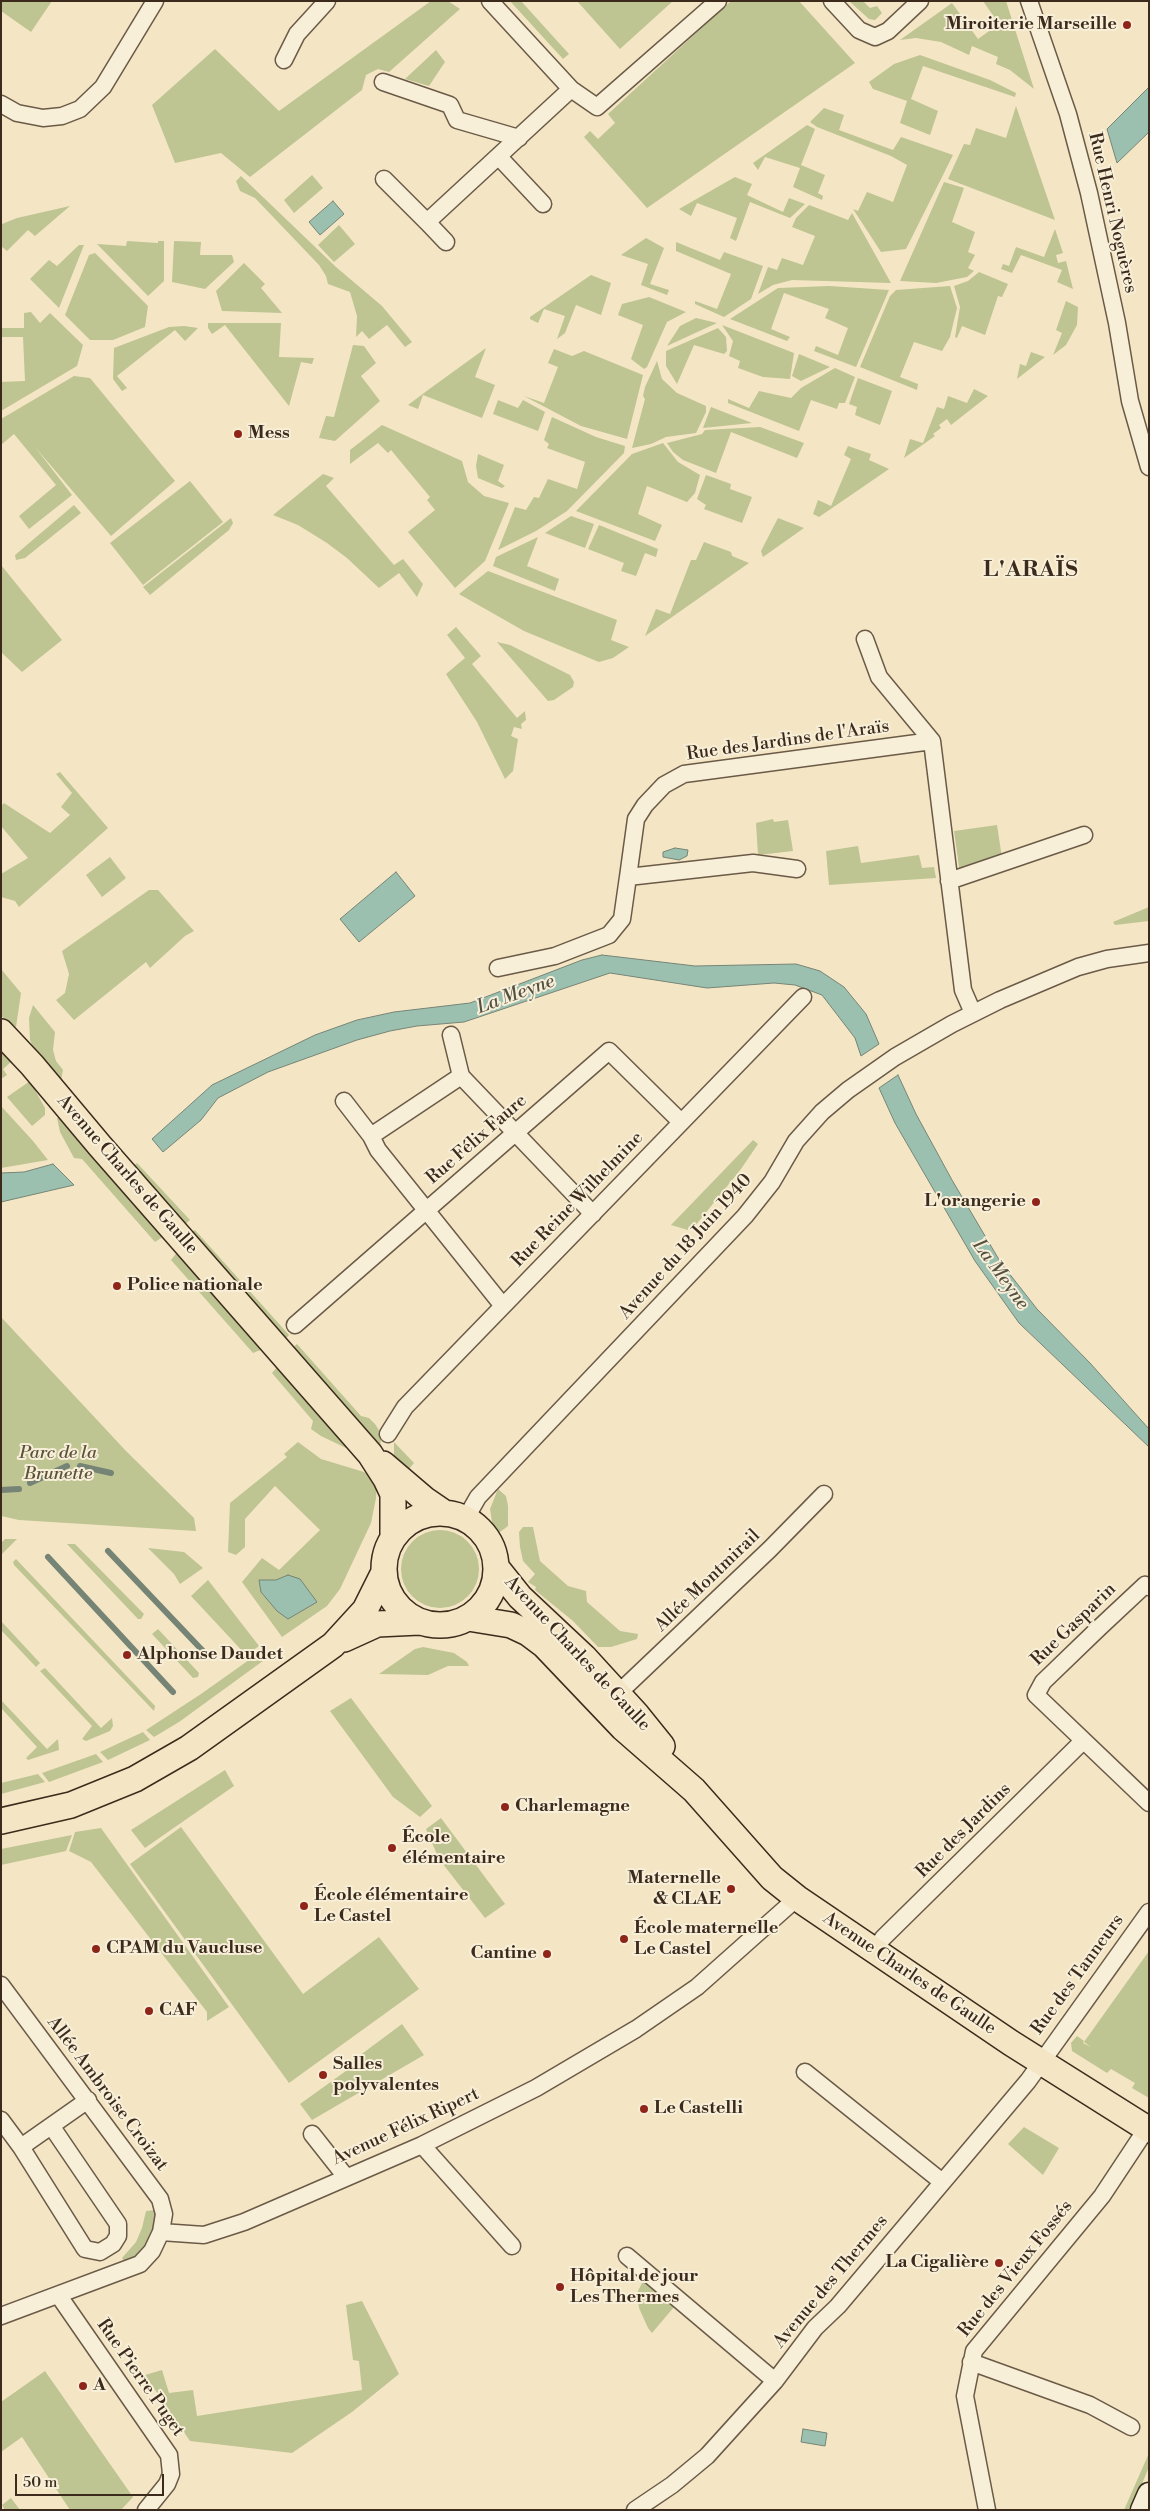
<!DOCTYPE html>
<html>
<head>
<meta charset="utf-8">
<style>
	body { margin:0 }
	#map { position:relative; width:1150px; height:2511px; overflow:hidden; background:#f4e6c4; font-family:"Libre Bodoni",serif }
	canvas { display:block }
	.frame { position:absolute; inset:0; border:2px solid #3c2b1d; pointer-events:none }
	.scale { position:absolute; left:15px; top:2474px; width:149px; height:22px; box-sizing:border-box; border:2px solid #3c2b1d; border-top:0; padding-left:6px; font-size:15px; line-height:18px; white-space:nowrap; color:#3c2b1d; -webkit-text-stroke:4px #f8efd9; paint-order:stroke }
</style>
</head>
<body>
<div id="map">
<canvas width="1150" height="2511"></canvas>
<div class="frame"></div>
<div class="scale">50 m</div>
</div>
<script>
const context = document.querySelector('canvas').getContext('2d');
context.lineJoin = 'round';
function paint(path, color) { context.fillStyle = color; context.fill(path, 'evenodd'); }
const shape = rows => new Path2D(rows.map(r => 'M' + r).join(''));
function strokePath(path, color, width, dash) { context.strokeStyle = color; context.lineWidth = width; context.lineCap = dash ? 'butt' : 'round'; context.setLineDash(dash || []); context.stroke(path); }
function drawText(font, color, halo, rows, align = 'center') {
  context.font = font + ' "Libre Bodoni",serif'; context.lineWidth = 4; context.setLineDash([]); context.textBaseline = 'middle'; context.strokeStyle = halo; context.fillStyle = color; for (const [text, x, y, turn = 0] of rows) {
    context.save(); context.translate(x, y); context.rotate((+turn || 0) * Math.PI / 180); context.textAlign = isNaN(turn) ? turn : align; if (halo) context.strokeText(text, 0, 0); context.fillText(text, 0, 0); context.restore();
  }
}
paint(shape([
	[1,1,52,1,31,32,1,11],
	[431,1,448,1,460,9,389,72,378,69,366,75,362,90,250,177,221,153,175,163,152,105,215,49,279,111],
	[510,1,521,1,569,54,563,59],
	[577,1,673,1,620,49],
	[731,1,799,1,855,63,647,208,584,137,590,131,598,139,615,123,608,114],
	[849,1,863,1,870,8,877,6,882,13,875,20,869,19],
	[983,1,1006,1,1034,89,1010,70,996,64,998,57,972,46,969,55,941,42,916,38,900,40,952,3,978,39,999,24],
	[436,50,445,62,429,86,405,79],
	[920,55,990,80,1016,93,1015,97,923,66,911,99,938,111,930,135,900,123,907,101,873,89,869,82,894,64],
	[1016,106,1055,220,948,179,964,144,970,145,976,128,1006,138],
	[824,108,844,115,839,130,893,150,901,137,953,155,906,249,881,252,853,209,858,211,867,192,893,202,907,165,891,156,817,127,810,122],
	[807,125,815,129,801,165,825,175,818,193,823,196,822,200,793,187,800,168,765,157,758,170,753,163],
	[312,175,323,188,294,213,284,200],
	[241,176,336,267,382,306,412,342,405,347,387,325,369,339,362,331,356,337,357,316,350,292,328,284,326,276,319,265,255,198,240,191,236,181],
	[735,177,752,184,747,195,783,212,789,198,805,204,790,218,750,202,736,241,730,238,737,218,697,203,691,216,679,209],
	[944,182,964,188,952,222,975,232,968,252,975,255,968,268,974,271,967,277,936,283,900,281],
	[809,205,848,220,852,213,891,283,792,280,773,285,758,294,768,267,777,270,782,258,803,265,815,236,792,227,796,218],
	[70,206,35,236,28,230,7,251,1,246,2,224,17,218],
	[339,225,355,244,334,262,318,245],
	[1055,229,1063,253,1056,255,1058,263,1066,261,1073,289,1057,282,1062,270,1021,255,1012,273,1001,269,1003,264,1009,266,1016,247,1044,257],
	[646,238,664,248,650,284,669,290,667,295,641,285,648,264,621,255],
	[127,241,158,243,158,241,164,241,164,281,148,296,97,244,126,246],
	[174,241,201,242,200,255,232,255,234,262,205,289,172,282],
	[676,242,720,260,724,252,763,266,751,299,724,317,695,304,695,301,717,309,731,274,676,251],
	[79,245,84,245,59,308,30,279,49,260,57,266],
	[95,253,148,306,145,327,113,340,90,340,65,315,89,255],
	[244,263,265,284,261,288,282,313,222,311,216,291],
	[979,272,1008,284,1002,297,998,296,985,335,962,326,957,338,955,337,960,307,954,286,968,281],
	[591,275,611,283,601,315,576,305,565,333,557,339,565,316,544,309,538,323,530,319,530,317],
	[829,286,889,290,856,367,814,351,816,346,838,355,848,328,825,318,829,309,809,302,784,293,771,329,790,337,787,341,730,319,778,288],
	[950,286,957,308,950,337,942,351,914,342,900,377,918,384,917,390,860,367,890,296,896,290],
	[649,297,686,312,667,322,647,367,644,369,631,359,643,325,618,315,622,304],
	[1066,301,1078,307,1077,325,1066,345,1053,355,1062,333,1056,330],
	[31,312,40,323,50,313,83,345,77,366,1,411,1,382,25,381,23,337,1,337,1,328,24,328,24,313],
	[696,318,717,323,667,346,680,326],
	[208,323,281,323,279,357,314,358,312,364,301,362,289,406,225,325,212,334,208,328],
	[722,325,794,353,790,379,763,377,738,368,740,361,729,356,733,341],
	[184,326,198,328,185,341,175,330,117,376,127,388,122,391,113,379,114,348,169,327],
	[718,328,726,337,727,351,724,354,694,345,677,384,666,366,666,351],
	[353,345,364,346,376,363,361,376,380,401,335,441,319,438,326,416,334,417],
	[486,348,475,377,495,385,482,418,423,395,418,409,408,405,428,390],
	[554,349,572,356,584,351,643,375,627,439,581,426,524,396,544,403,558,367,548,363],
	[1031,352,1045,357,1017,379,1020,364,1026,366],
	[799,354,830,367,801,381,792,376],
	[657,361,662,379,677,393,706,406,706,412,696,433,666,437,651,444,632,448,645,399,643,396,645,387],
	[835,368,855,377,845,403,839,403,837,409,811,400,799,431,728,403,728,399,749,408,759,391,791,398,801,388],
	[74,376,90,378,175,481,111,536,35,447,72,495,29,529,19,516,56,485,14,434,1,445,1,419],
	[858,378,892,391,880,425,855,415,857,407,849,404],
	[974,389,988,396,951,425,947,419,939,425,941,428,933,434,935,436,904,458,910,439,923,443,937,407,944,409,948,396,967,403],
	[498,400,518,408,523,400,545,412,538,431,493,414],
	[711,407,752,423,703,428],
	[552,417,596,437,625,446,624,453,567,511,536,531,498,550,515,507,526,510,534,497,539,498,548,479,577,489,585,462,547,448,549,444,544,440],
	[382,425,462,461,468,482,484,496,509,503,485,561,455,588,408,532,435,510,427,500,430,497,391,450,388,453,378,443,350,464,350,450],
	[760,427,804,443,797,458,731,432,716,473,683,460,673,452,667,443,702,434,705,430],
	[663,443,678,462,700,475,695,493,687,502,647,486,638,514,662,525,655,541,576,511,632,454],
	[848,446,871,454,869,460,889,469,819,517,813,514,818,500,831,506,851,459,844,455],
	[478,454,504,465,498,481,505,486,502,488,478,478,476,466],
	[323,474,334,478,326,486,394,565,403,559,423,584,417,597,399,573,379,588,347,558,327,543,298,525,273,515],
	[706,475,731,484,730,489,752,497,742,523,704,509,706,505,697,499],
	[190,481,223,522,143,585,110,543],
	[74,505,81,513,25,558,16,560,15,555],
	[571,516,594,524,585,548,545,533],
	[231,518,233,523,229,530,150,595,143,587],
	[778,518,804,528,763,557,761,551],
	[599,525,658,549,656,557,645,553,636,576,621,571,624,563,588,549],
	[538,537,527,566,559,579,555,591,493,566,496,557],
	[704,542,731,552,732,556,749,563,645,636,656,609,670,614,691,560,696,560],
	[1,565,62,640,22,672,1,652],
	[488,571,617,620,611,640,629,647,613,658,599,662,524,631,459,594],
	[456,627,481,656,472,664,517,718,525,711,526,720,521,724,522,729,514,727,511,736,518,739,513,771,505,779,477,722,446,674,465,658,447,635],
	[497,642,510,645,570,675,574,682,573,687,554,700,548,701],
	[60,772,108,828,19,907,15,901,1,897,1,874,28,858,1,826,1,806,4,803,50,833,70,815,61,807,72,793,56,774],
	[773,819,774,822,788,820,793,851,758,855,756,823],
	[997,825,1002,858,960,874,954,831],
	[858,846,861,863,919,855,922,868,934,867,936,878,829,885,826,851],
	[110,857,126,878,102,897,86,875],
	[149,890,158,890,194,931,185,936,150,968,146,962,74,1020,56,1000,65,993,69,974,62,951],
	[1149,907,1149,921,1115,925,1113,922],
	[1,969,21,993,16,1027,1,1016],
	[33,1005,55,1032,53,1050,56,1061,63,1070,61,1081,36,1054,30,1040,29,1018],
	[1,1051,12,1061,3,1069,7,1075,1,1079],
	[30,1081,45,1108,45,1115,32,1126,7,1097],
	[1,1106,33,1141,48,1160,1,1168],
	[61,1117,164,1236,155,1242,82,1159,74,1158,60,1132,57,1118],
	[753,1140,758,1144,741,1169,691,1231,671,1225],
	[137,1163,190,1220,183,1226,132,1167],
	[195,1230,289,1335,284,1341,190,1233],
	[178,1251,263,1349,253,1353,171,1260],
	[1,1317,126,1451,194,1518,196,1531,19,1520,1,1516],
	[297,1344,361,1416,369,1418,375,1424,382,1435,380,1447,291,1349],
	[278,1366,348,1447,346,1448,321,1436,311,1429,313,1421,272,1373],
	[298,1442,321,1459,364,1472,377,1481,376,1498,371,1523,340,1589,327,1606,282,1637,242,1582,262,1558,279,1570,320,1530,275,1486,245,1519,245,1547,236,1555,228,1552,230,1503,287,1457,284,1454],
	[394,1442,414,1463,403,1476,394,1457],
	[498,1489,506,1496,508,1506,508,1526,500,1532,497,1531,492,1522,490,1509],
	[523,1527,533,1527,540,1561,568,1586,586,1591,587,1602,620,1631,638,1634,637,1639,611,1647,598,1647,573,1621,535,1590,536,1587,528,1582,535,1574,523,1561,520,1547,519,1532],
	'401 1569a39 39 0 1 1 78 0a39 39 0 1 1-78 0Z',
	[5,1539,17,1539,1,1555,1,1543],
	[67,1544,75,1544,144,1614,141,1619,138,1619],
	[148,1548,184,1552,203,1568,180,1584,174,1574],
	[16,1559,155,1706,154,1711,14,1565,13,1562],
	[208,1580,259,1646,246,1655,191,1596],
	[1,1621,40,1663,36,1667,1,1630],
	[158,1629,199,1673,198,1677,193,1678,152,1634],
	[423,1647,454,1653,467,1662,469,1666,448,1666,428,1675,379,1674,415,1649],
	[263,1650,267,1658,179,1722,154,1737,146,1730,201,1694],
	[45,1668,101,1728,112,1718,113,1726,110,1731,86,1741,82,1739,92,1726,40,1671],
	[351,1698,432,1806,420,1817,393,1797,330,1711],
	[1,1700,47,1749,58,1739,59,1750,28,1760,26,1758,37,1747,1,1708],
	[143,1732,150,1740,108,1760,100,1752],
	[96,1754,103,1762,49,1782,42,1773],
	[225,1770,234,1786,145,1848,131,1830],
	[38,1774,45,1782,1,1794,1,1783],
	[441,1818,505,1904,485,1918,439,1859,426,1829],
	[181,1827,303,1994,379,1937,419,1989,289,2083,130,1864],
	[101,1828,229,2007,207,2021,207,2012,91,1862,69,1851,75,1832],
	[72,1835,66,1851,1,1865,1,1849],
	[1149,1951,1149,2098,1132,2088,1135,2083,1111,2069,1107,2073,1072,2051,1071,2043,1077,2036,1084,2041,1083,2043,1091,2047,1084,2042],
	[402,2024,424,2055,312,2120,300,2104,357,2063,355,2059],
	[1024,2127,1059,2148,1043,2175,1008,2144],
	[156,2210,157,2220,146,2248,140,2254,124,2261,122,2258,136,2242,142,2228,146,2211],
	[643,2281,674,2307,652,2333,648,2328,639,2308,637,2293],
	[362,2301,399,2374,352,2412,292,2453,190,2441,145,2375,162,2370,169,2393,193,2390,197,2416,362,2390,359,2361,353,2360,346,2305],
	[45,2371,133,2497,121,2510,70,2510,22,2437,1,2452,1,2402],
	[1149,2453,1149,2467,1131,2510,1124,2510],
	[11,2498,20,2510,5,2510,2,2505]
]), '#bec492');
const water = shape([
	[1149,87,1149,132,1117,163,1107,129,1149,87],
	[333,201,344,214,320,235,309,222,333,201],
	[675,848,688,850,687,856,679,860,663,857,663,852,675,848],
	[396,872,415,896,359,942,340,919,396,872],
	[602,955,695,966,796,964,820,971,844,987,866,1014,879,1044,861,1056,855,1038,822,995,795,985,774,983,707,988,610,973,464,1022,417,1026,390,1031,357,1040,268,1072,218,1098,201,1120,163,1152,152,1139,212,1085,315,1035,357,1020,394,1012,470,1003,582,960,602,955],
	[898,1075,916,1114,952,1180,1001,1263,1037,1309,1090,1363,1149,1429,1149,1447,1019,1323,975,1261,895,1123,879,1088,898,1075],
	[53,1164,74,1185,1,1202,1,1173,24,1172,53,1164],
	[288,1575,300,1579,317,1602,288,1619,277,1611,261,1592,259,1580,276,1580,288,1575],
	[803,2429,827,2433,825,2446,801,2442,803,2429]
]);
paint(water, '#9cc0b0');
strokePath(water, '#768475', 1);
strokePath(shape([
	[80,1466,111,1473],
	[30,1483,67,1466],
	[1,1490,19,1489],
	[108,1551,203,1651],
	[48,1557,173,1692]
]), '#768475', 6);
const minor = shape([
	[490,1,571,89,597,107,718,1],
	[832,1,859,30,875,37,888,31,920,1],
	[1029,1,1068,114,1089,193,1117,323,1130,401,1149,467],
	[284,60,297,34,327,1],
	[383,82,450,105,457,120,519,138],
	[1,104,17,113,43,118,62,116,80,109,103,87,155,1],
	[499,157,543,204],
	[384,179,427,222,571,89],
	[427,222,446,242],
	[865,639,879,677,932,741,963,990,973,1013],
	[628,877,636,819,645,805,664,785,684,774,932,741],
	[949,881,1084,835],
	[498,968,555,956,609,935,622,919,628,877,753,863,797,869],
	[451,1035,461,1076,593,1214],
	[344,1101,371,1136,378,1150,503,1306],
	[371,1136,461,1076],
	[295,1325,609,1051,681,1122],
	[388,1434,405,1407,803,997],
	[466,1518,478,1497,745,1216,772,1182,796,1141,822,1112,848,1090,895,1057,952,1024,1000,1000,1078,967,1107,959,1149,953],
	[1149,1587,1145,1585,1099,1628,1043,1682,1036,1695,1149,1803],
	[607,1694,616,1693,627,1685,770,1549,824,1494],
	[874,1951,883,1938,1083,1741],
	[1,1985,160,2199,164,2214,161,2232,152,2251,140,2264,1,2316],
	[805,2072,941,2181],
	[1,2120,21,2147,88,2100],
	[312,2134,346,2177],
	[422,2145,512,2246],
	[21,2147,85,2249,100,2252,113,2244,118,2236,118,2224,52,2127],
	[161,2232,204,2235,244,2222,422,2145,536,2088,636,2029,697,1987,797,1898],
	[627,2256,775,2381],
	[59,2296,169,2455,171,2474,167,2484,146,2510],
	[971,2362,1090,2405,1131,2427],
	[635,2510,672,2485,707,2456,775,2381,815,2328,838,2306,1028,2081,1149,1912],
	[987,2510,965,2396,974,2351,1102,2196,1147,2128]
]);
const secondary = shape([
	[1142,2510,1149,2494]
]);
const primary = shape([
	[1,1032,32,1065,100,1146,370,1454,386,1479,393,1494,393,1536],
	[383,1464,424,1499,443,1512],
	'384 1569a56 56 0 1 1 112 0a56 56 0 1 1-112 0Z',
	[496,1567,520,1597,584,1657,637,1715,662,1746],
	[468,1618,511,1625,528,1633,544,1645,623,1728,694,1790,772,1878,797,1898,1011,2043,1149,2130],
	[344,1639,377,1624,419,1622],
	[1,1821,71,1805,135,1779,189,1748,333,1645,365,1610,383,1574]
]);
strokePath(minor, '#6a5a47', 19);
strokePath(secondary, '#3c2b1d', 25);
strokePath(primary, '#3c2b1d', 28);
strokePath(minor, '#f8efd9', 16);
strokePath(secondary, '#f8efd9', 22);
strokePath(primary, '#f4e6c4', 25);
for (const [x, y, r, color] of [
	[1127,25,5,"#8f2418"],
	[238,434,5,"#8f2418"],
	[1036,1202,5,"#8f2418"],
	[117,1286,5,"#8f2418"],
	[127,1655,5,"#8f2418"],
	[505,1807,5,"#8f2418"],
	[392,1848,5,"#8f2418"],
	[731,1889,5,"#8f2418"],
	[304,1906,5,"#8f2418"],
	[624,1939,5,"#8f2418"],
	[96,1949,5,"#8f2418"],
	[547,1954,5,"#8f2418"],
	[149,2011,5,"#8f2418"],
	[323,2075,5,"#8f2418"],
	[644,2109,5,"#8f2418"],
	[999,2263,5,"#8f2418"],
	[560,2287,5,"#8f2418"],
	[83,2386,5,"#8f2418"]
]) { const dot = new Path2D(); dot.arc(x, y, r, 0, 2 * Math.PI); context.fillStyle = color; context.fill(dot); strokePath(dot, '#f8efd9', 2); }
drawText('bold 18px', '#3c2b1d', '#f8efd9', [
	["Miroiterie Marseille",1117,25,"right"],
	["Mess",248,434],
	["L'orangerie",1026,1202,"right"],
	["Police nationale",127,1286],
	["Alphonse Daudet",137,1655],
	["Charlemagne",515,1807],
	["École",402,1838],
	["élémentaire",402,1859],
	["Maternelle",721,1879,"right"],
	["& CLAE",721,1900,"right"],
	["École élémentaire",314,1896],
	["Le Castel",314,1917],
	["École maternelle",634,1929],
	["Le Castel",634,1950],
	["CPAM du Vaucluse",106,1949],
	["Cantine",537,1954,"right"],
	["CAF",159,2011],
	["Salles",333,2065],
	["polyvalentes",333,2086],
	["Le Castelli",654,2109],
	["La Cigalière",989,2263,"right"],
	["Hôpital de jour",570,2277],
	["Les Thermes",570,2298],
	["A",93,2386]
], 'left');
drawText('18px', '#3c2b1d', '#f8efd9', [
	["Rue Henri Noguères",1112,213,77],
	["Rue des Jardins de l'Araïs",788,741,-8],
	["Rue Félix Faure",477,1140,-41],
	["Avenue Charles de Gaulle",127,1175,49],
	["Rue Reine Wilhelmine",578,1200,-46],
	["Avenue du 18 Juin 1940",686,1247,-48],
	["Allée Montmirail",708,1581,-44],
	["Rue Gasparin",1074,1625,-44],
	["Avenue Charles de Gaulle",577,1654,47],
	["Rue des Jardins",964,1831,-45],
	["Avenue Charles de Gaulle",909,1974,34],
	["Rue des Tanneurs",1078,1975,-54],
	["Allée Ambroise Croizat",107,2094,53],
	["Avenue Félix Ripert",406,2127,-25],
	["Rue des Vieux Fossés",1016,2269,-51],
	["Avenue des Thermes",831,2282,-50],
	["Rue Pierre Puget",140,2378,55]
]);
drawText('italic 18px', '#5c513a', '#f8efd9', [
	["Parc de la",58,1454],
	["Brunette",58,1475]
]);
drawText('italic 19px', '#545042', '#f8efd9', [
	["La Meyne",516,995,-20],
	["La Meyne",1000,1275,54]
]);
context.letterSpacing = '1px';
drawText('bold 22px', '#3c2b1d', '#f8efd9', [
	["L'ARAÏS",1031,571]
]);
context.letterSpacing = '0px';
</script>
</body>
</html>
